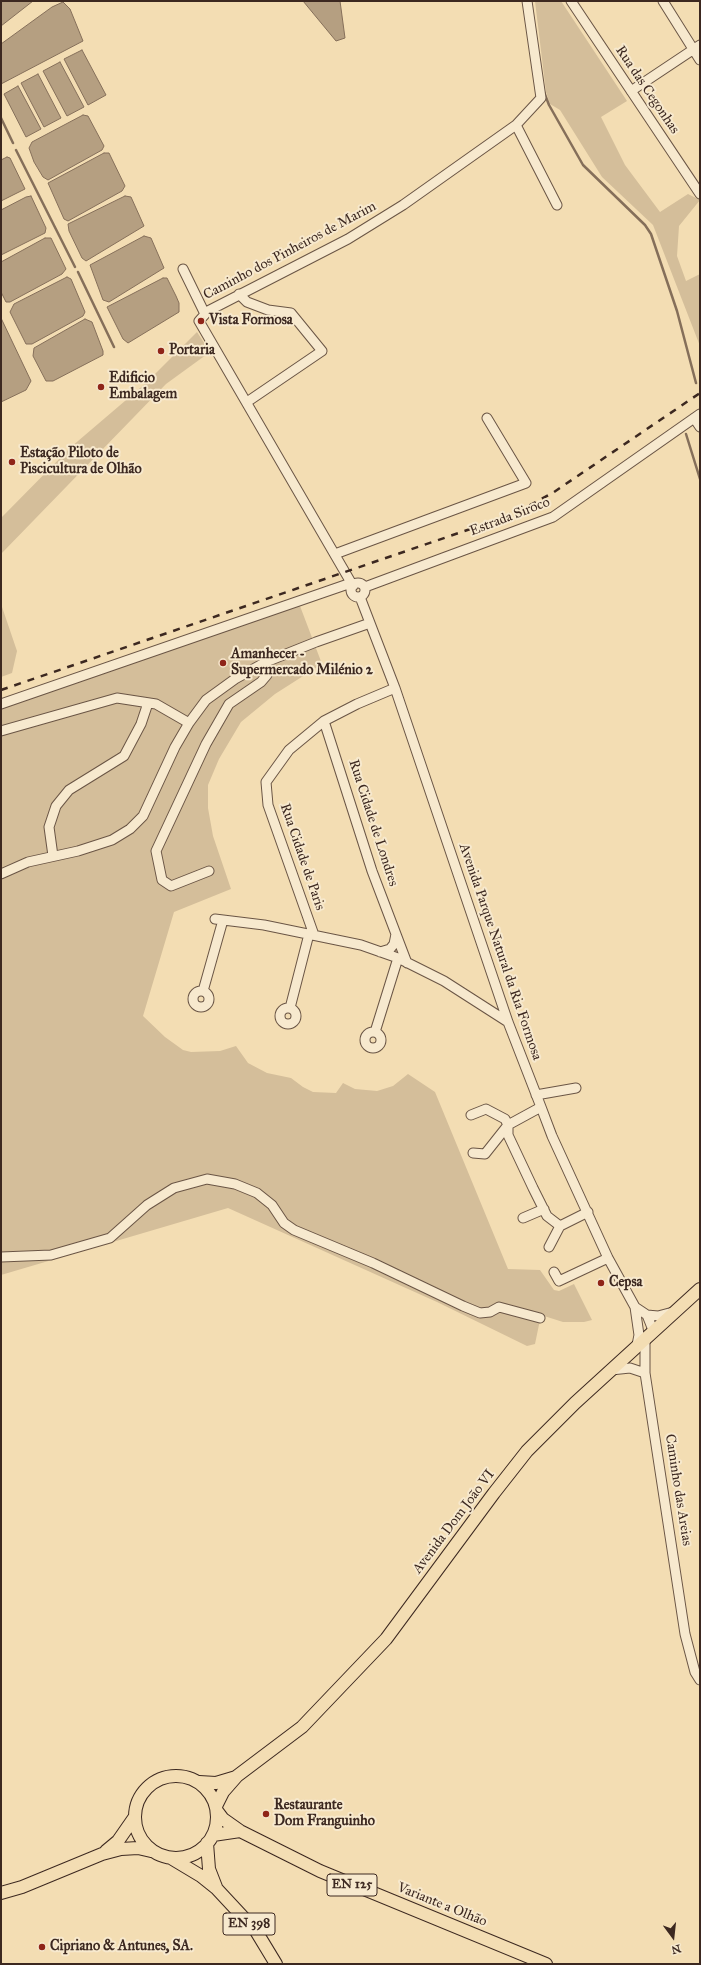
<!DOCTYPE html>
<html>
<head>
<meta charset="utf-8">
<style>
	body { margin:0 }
	#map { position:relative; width:701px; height:1965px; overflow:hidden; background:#f3ddb3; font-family:"IM FELL Great Primer",serif }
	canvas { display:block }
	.frame { position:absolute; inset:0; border:2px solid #3c2820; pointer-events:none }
	.north { position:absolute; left:653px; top:1917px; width:40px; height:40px; -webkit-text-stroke:3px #f7e9ce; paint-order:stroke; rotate:165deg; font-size:11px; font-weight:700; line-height:16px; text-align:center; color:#3c2820 }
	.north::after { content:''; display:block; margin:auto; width:14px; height:18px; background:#3c2820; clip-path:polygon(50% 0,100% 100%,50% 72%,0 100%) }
</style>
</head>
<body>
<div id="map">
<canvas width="701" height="1965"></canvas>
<div class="frame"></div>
<div class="north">N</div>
</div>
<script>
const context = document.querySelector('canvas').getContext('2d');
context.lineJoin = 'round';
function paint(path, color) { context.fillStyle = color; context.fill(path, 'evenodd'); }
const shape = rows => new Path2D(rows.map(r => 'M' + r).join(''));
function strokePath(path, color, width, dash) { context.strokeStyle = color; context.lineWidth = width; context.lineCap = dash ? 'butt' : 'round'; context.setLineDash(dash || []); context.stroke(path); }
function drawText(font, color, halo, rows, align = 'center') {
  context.font = font + ' "IM FELL Great Primer",serif'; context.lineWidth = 4; context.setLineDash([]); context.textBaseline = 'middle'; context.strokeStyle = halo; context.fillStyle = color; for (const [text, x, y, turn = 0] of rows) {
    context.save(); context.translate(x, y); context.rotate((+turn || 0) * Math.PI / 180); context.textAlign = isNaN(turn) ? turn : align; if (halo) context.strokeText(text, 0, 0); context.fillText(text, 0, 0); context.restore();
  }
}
paint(shape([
	[535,1,561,1,627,101,601,117,625,165,660,212,688,194,700,200,679,226,677,256,686,281,700,274,700,346,653,225,602,177,560,110,550,104,546,92],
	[197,332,210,352,166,384,1,554,1,518,71,447,146,383],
	[1,604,17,651,12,673,1,677],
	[300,606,322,664,275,694,241,722,219,759,208,785,208,808,213,836,231,889,174,912,143,1016,165,1037,183,1050,191,1052,220,1051,236,1046,248,1063,267,1073,291,1078,303,1087,313,1092,336,1093,343,1083,355,1089,377,1091,393,1086,408,1074,435,1092,508,1269,540,1270,554,1290,559,1291,574,1284,592,1320,584,1322,563,1322,541,1315,535,1344,527,1346,437,1302,228,1208,1,1275,1,705]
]), '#d4be9a');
const water = shape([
	[1,1,33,1,1,26,1,1],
	[303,1,340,1,345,38,336,41,303,1],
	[63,2,70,9,83,41,1,84,1,44,52,7,63,2],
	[82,50,106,95,88,105,64,59,82,50],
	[60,62,84,107,67,116,43,71,60,62],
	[38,74,61,118,44,127,21,83,38,74],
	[18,86,41,129,26,137,4,94,18,86],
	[83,115,88,116,104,146,102,150,48,180,43,177,34,162,29,148,32,142,83,115],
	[104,153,109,153,125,186,122,191,68,221,64,219,48,183,104,153],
	[7,157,10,158,25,189,1,201,1,160,7,157],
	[31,196,46,228,45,233,1,255,1,210,26,197,31,196],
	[125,196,131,197,144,226,86,261,82,258,69,231,68,224,125,196],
	[144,236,151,238,164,268,109,302,103,300,90,265,144,236],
	[45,238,51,238,66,269,62,274,10,302,6,302,1,292,1,262,45,238],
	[67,277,71,279,85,312,83,316,32,344,26,344,10,312,14,304,67,277],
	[163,278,167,278,176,296,179,303,179,312,128,343,123,339,107,307,163,278],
	[1,318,31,381,26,390,1,402,1,318],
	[85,319,92,322,103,351,103,355,53,381,46,381,33,356,34,348,85,319]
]);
paint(water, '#b59f81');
strokePath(water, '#856f5a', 1);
strokePath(shape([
	[544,92,549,105,583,165,645,225,651,234,677,311,696,383],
	[1,118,13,143],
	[16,150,75,267],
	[78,272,114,347],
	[686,434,700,479]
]), '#856f5a', 2.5);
const minor = shape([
	[571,1,700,194],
	[663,1,700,60],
	[631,91,700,45],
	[516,125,557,205],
	[183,269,205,314],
	[239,294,247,302,268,310,291,313,322,351,247,402],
	[694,418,700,427],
	[335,554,526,483,487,418],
	'351 590a7 7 0 1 1 14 0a7 7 0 1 1-14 0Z',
	[353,586,199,321,208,311,348,239,403,205,516,125,541,98,527,1],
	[365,587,553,517,700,414],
	[360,597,395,688,508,1022,541,1107,552,1136,608,1258,635,1307,639,1335,637,1345],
	[1,704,351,583],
	[324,721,372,871,407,963],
	[1,731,117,698,156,704,189,723],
	[53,856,49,827,56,806,69,790,124,756,141,724,148,703],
	[209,871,171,886,162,880,156,851,206,744,229,704,261,682,267,675,266,662],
	[1,874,28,862,78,851,112,840,130,829,143,816,175,747,189,723,206,700,235,679,266,662,316,642,370,623],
	[215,919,264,925,361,945,398,958,444,981,508,1022],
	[314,935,268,805,266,782,289,750,324,721,357,704,395,688],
	[380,952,390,949,394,944,396,934],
	'193 999a8 8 0 1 1 16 0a8 8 0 1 1-16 0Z',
	[203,991,223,920],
	'280 1016a8 8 0 1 1 16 0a8 8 0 1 1-16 0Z',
	[290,1008,309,934],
	'365 1040a8 8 0 1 1 16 0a8 8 0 1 1-16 0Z',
	[375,1032,398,958],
	[536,1095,576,1088],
	[471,1115,486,1109,505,1119,508,1125,508,1135,533,1188,547,1216,560,1226,588,1212],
	[473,1153,485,1154,508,1125,541,1107],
	[523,1218,544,1209],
	[549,1247,560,1226],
	[1,1257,51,1255,110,1238,147,1205,174,1188,207,1179,235,1184,257,1193,272,1205,284,1223,294,1230,373,1263,463,1306,480,1313,490,1312,499,1307,540,1318],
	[554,1272,559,1281,608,1258],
	[635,1307,647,1315,653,1330],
	[647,1315,658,1316,673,1312],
	[645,1339,645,1373,685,1634,695,1672,700,1680],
	[611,1370,630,1368,645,1373]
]);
const major = shape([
	'135 1817a41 41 0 1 1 82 0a41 41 0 1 1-82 0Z',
	[199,1782,216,1783,236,1777],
	[216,1806,223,1792,237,1776,302,1727,386,1639,494,1493,527,1451,575,1403,700,1289],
	[217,1811,223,1819,240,1831,320,1871,546,1964],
	[213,1835,240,1831],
	[207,1843,209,1869,216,1887],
	[106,1851,118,1841,134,1818],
	[171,1858,201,1876,216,1888,256,1931,276,1964],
	[1,1893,22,1887,102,1854,121,1849,138,1848,151,1851]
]);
strokePath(minor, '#6a5545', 11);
strokePath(major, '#3c2820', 14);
strokePath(minor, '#f7e9ce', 9);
strokePath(major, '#f3ddb3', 12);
strokePath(shape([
	[1,690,482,525,525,508,554,492,700,393]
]), '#3c2820', 2.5, [7, 7]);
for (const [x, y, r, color] of [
	[201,321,4,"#8f2418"],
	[161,351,4,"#8f2418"],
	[101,387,4,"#8f2418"],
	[12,462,4,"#8f2418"],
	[223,663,4,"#8f2418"],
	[601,1283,4,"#8f2418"],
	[266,1814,4,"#8f2418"],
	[42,1947,4,"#8f2418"]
]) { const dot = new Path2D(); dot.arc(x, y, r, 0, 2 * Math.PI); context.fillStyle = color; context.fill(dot); strokePath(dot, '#f7e9ce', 1.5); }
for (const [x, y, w] of [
	[352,1885,50],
	[249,1924,52]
]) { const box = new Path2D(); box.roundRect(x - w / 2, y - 11, w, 22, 3); context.fillStyle = '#f7e9ce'; context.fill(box); strokePath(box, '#3c2820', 1); }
drawText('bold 13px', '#3c2820', null, [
	["EN 125",352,1885],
	["EN 398",249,1924]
]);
drawText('14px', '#3c2820', '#f7e9ce', [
	["Rua das Cegonhas",647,90,56],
	["Caminho dos Pinheiros de Marim",290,251,-28],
	["Estrada Siroco",510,517,-21],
	["Rua Cidade de Londres",373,823,72],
	["Rua Cidade de Paris",302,857,71],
	["Avenida Parque Natural da Ria Formosa",500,952,71],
	["Caminho das Areias",678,1490,81],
	["Avenida Dom João VI",454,1522,-53],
	["Variante a Olhão",442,1905,22]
]);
drawText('bold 14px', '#3c2820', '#f7e9ce', [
	["Vista Formosa",209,321],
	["Portaria",169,351],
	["Edificio",109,379],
	["Embalagem",109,395],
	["Estação Piloto de",20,454],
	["Piscicultura de Olhão",20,470],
	["Amanhecer -",231,655],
	["Supermercado Milénio 2",231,671],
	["Cepsa",609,1283],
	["Restaurante",274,1806],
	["Dom Franguinho",274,1822],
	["Cipriano & Antunes, SA.",50,1947]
], 'left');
</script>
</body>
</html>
